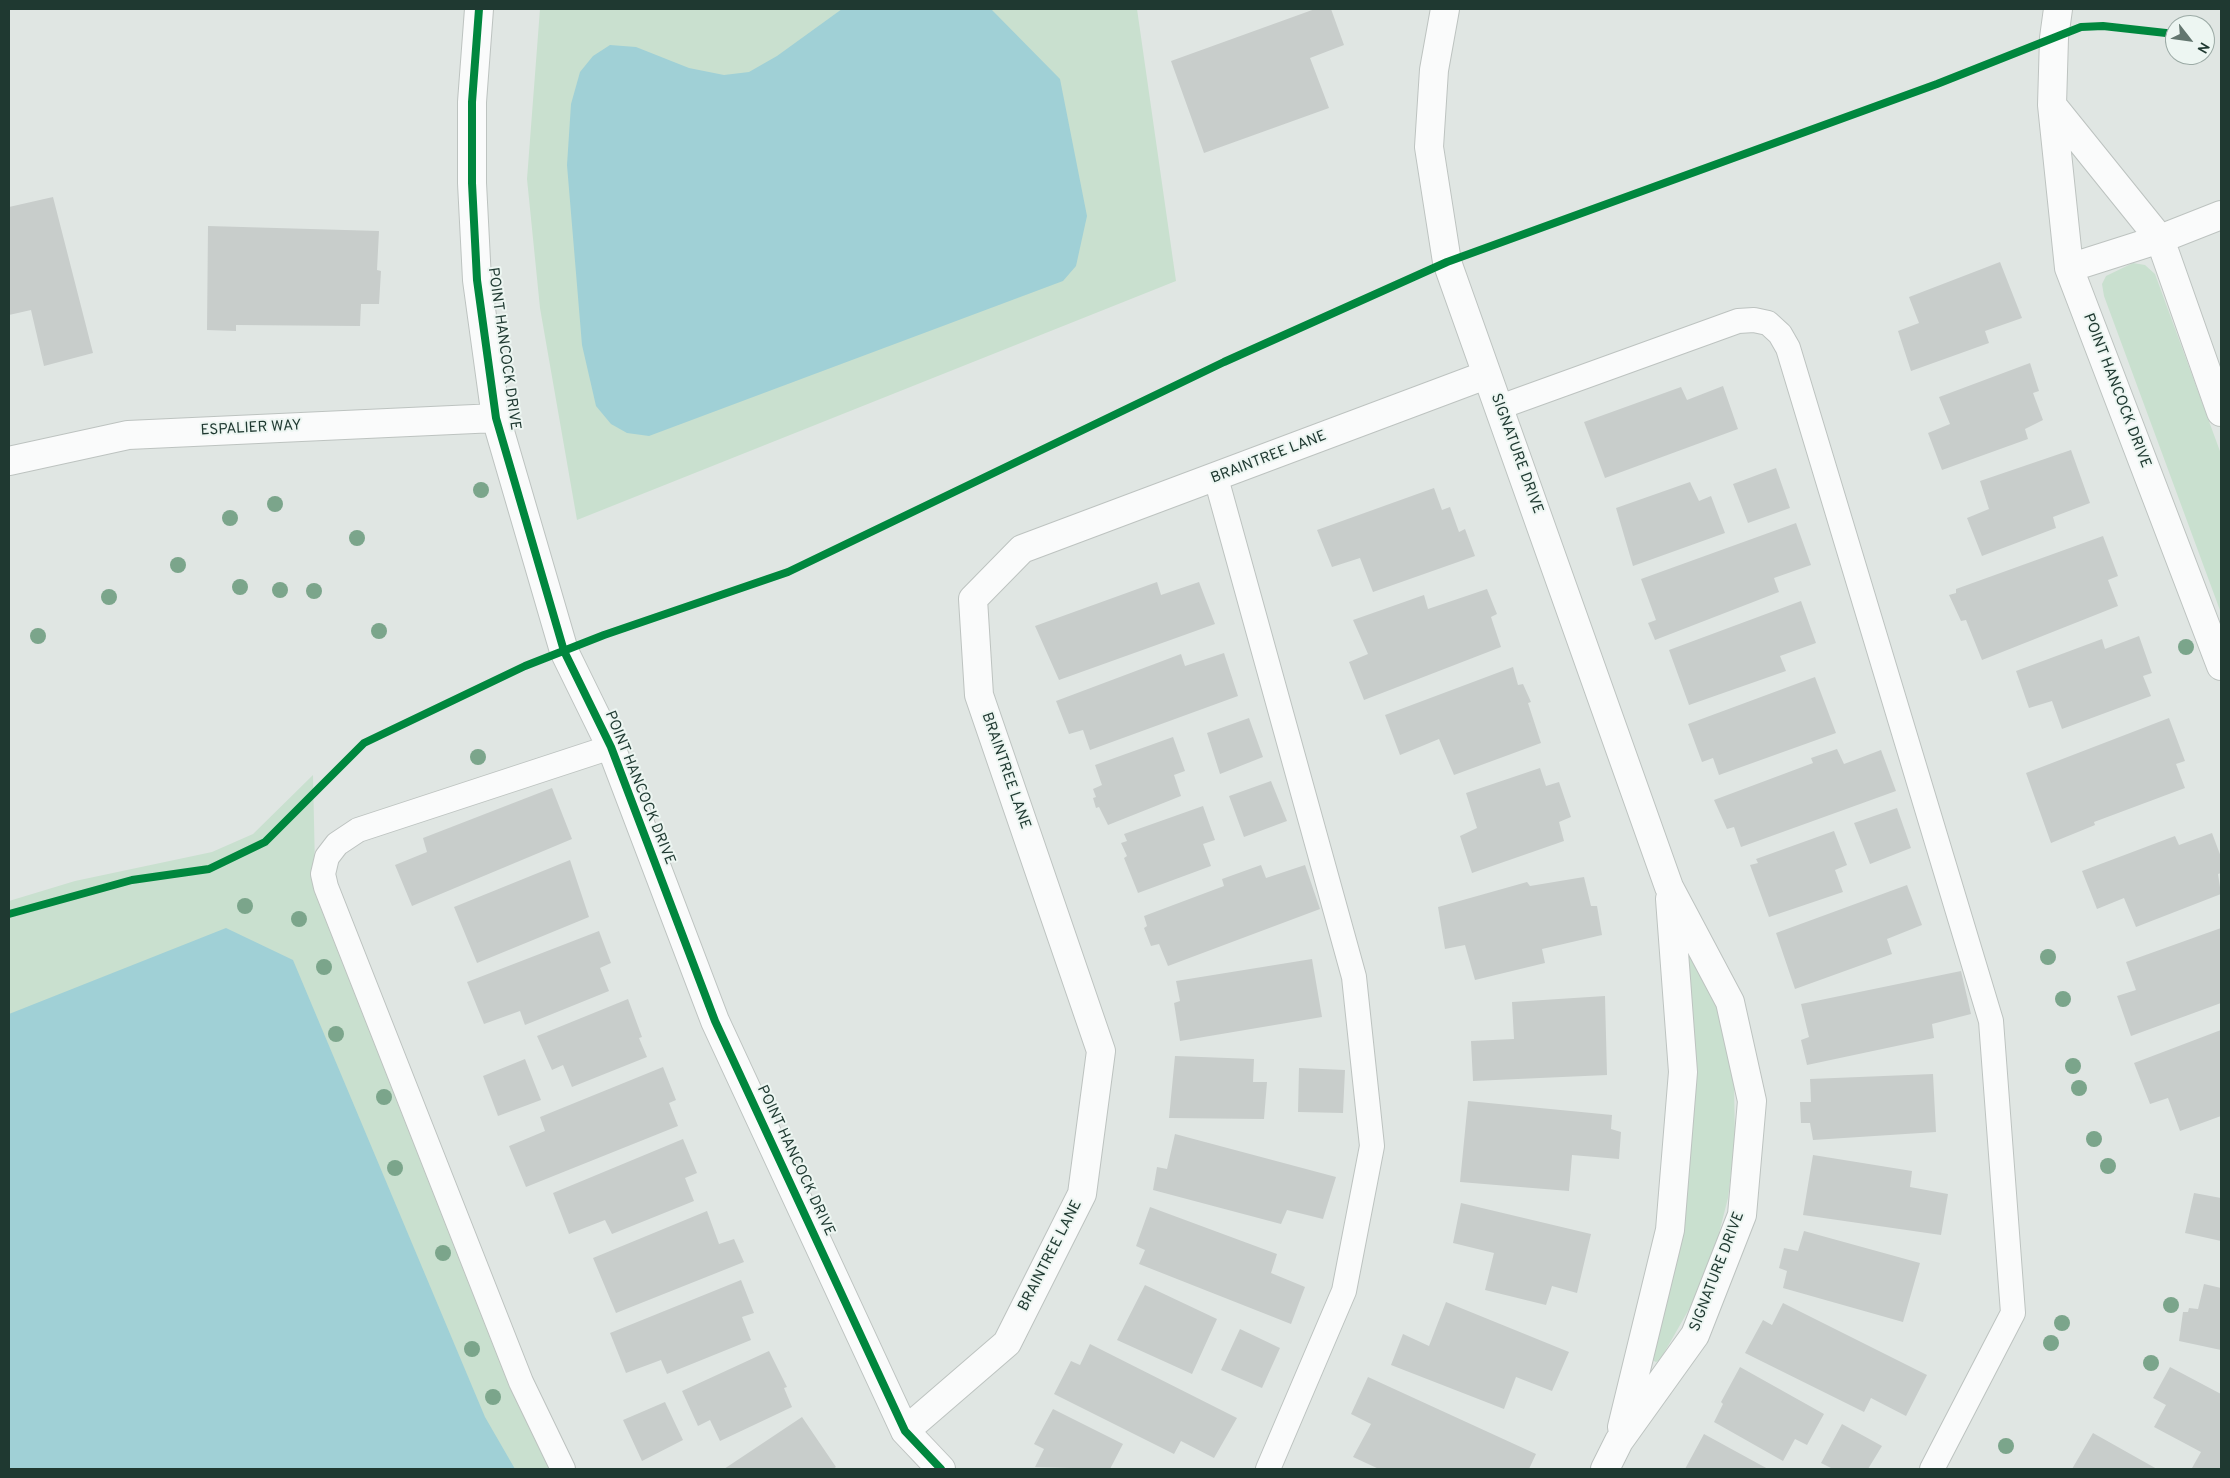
<!DOCTYPE html>
<html>
<head>
<meta charset="utf-8">
<style>
	body { margin:0 }
	#map { position:relative; width:2230px; height:1478px; overflow:hidden; background:#e0e6e3; font-family:Overpass,sans-serif }
	canvas { display:block }
	.frame { position:absolute; inset:0; border:10px solid #1f3931; pointer-events:none }
	.north { position:absolute; left:2165px; top:15px; width:50px; height:50px; box-sizing:border-box; background:#edf6f2; border:1px solid #9baaa5; border-radius:50%; rotate:120deg; font-size:14px; font-weight:700; line-height:20px; text-align:center; color:#1f3931 }
	.north::after { content:''; display:block; margin:auto; width:18px; height:22px; background:#63766f; clip-path:polygon(50% 0,100% 100%,50% 72%,0 100%) }
</style>
</head>
<body>
<div id="map">
<canvas width="2230" height="1478"></canvas>
<div class="frame"></div>
<div class="north">N</div>
</div>
<script>
const context = document.querySelector('canvas').getContext('2d');
context.lineJoin = 'round';
function paint(path, color) { context.fillStyle = color; context.fill(path, 'evenodd'); }
const shape = rows => new Path2D(rows.map(r => 'M' + r).join(''));
function strokePath(path, color, width, dash) { context.strokeStyle = color; context.lineWidth = width; context.lineCap = dash ? 'butt' : 'round'; context.setLineDash(dash || []); context.stroke(path); }
function drawText(font, color, halo, rows, align = 'center') {
  context.font = font + ' Overpass,sans-serif'; context.lineWidth = 4; context.setLineDash([]); context.textBaseline = 'middle'; context.strokeStyle = halo; context.fillStyle = color; for (const [text, x, y, turn = 0] of rows) {
    context.save(); context.translate(x, y); context.rotate((+turn || 0) * Math.PI / 180); context.textAlign = isNaN(turn) ? turn : align; if (halo) context.strokeText(text, 0, 0); context.fillText(text, 0, 0); context.restore();
  }
}
paint(shape([
	[540,9,1137,9,1176,281,577,520,540,308,527,179],
	[2133,263,2145,265,2155,274,2221,454,2221,613,2104,296,2102,284,2106,276],
	[313,775,315,868,560,1469,9,1469,9,901,75,881,212,852,253,834],
	[1682,942,1709,976,1727,1044,1734,1084,1735,1139,1728,1198,1716,1245,1692,1304,1660,1360,1656,1362,1652,1360]
]), '#c9e0cf');
paint(shape([
	[842,9,991,9,1060,79,1087,216,1076,266,1063,281,649,436,627,433,611,424,596,406,582,345,567,165,571,104,580,72,593,56,610,45,636,47,689,68,724,75,749,72,777,56],
	[226,928,293,960,485,1417,515,1469,9,1469,9,1014]
]), '#a0d0d6');
paint(shape([
	[1315,9,1331,9,1344,45,1310,58,1329,108,1204,153,1171,61],
	[53,197,93,353,44,366,31,310,9,315,9,207],
	[208,226,379,231,377,270,381,271,379,304,361,304,360,326,236,325,236,331,207,330],
	[2000,262,2022,318,1985,331,1989,343,1911,371,1898,331,1919,323,1909,297],
	[2030,363,2039,391,2033,393,2043,420,2025,429,2028,439,1942,470,1928,433,1950,424,1939,397],
	[1723,386,1738,429,1605,478,1584,422,1681,387,1687,400],
	[2071,450,2090,503,2053,517,2056,528,1982,556,1967,518,1989,509,1980,481],
	[1776,468,1790,508,1748,523,1733,484],
	[1690,482,1699,501,1711,496,1725,533,1633,566,1616,508],
	[1434,488,1442,510,1450,507,1459,532,1465,529,1475,556,1373,592,1360,558,1332,567,1317,530],
	[1796,523,1811,565,1774,578,1779,592,1655,640,1648,623,1656,620,1641,579],
	[2103,536,2118,576,2108,580,2118,606,1982,660,1966,620,1961,621,1949,595,1956,593,1956,589],
	[1157,582,1161,595,1199,582,1215,624,1059,680,1035,626],
	[1487,589,1497,614,1491,617,1501,647,1364,700,1349,662,1368,654,1353,620,1424,595,1428,609],
	[1801,601,1816,643,1780,656,1786,671,1689,705,1669,650],
	[2139,636,2152,673,2143,676,2151,696,2062,729,2052,701,2029,708,2016,671,2102,639,2105,649],
	[1224,653,1238,696,1090,750,1083,730,1069,734,1056,701,1181,654,1185,666],
	[1513,667,1518,685,1523,684,1531,702,1528,703,1541,743,1454,775,1439,739,1400,755,1385,715],
	[1815,677,1836,733,1719,775,1713,758,1702,762,1688,724],
	[1249,718,1263,757,1220,774,1207,733],
	[2169,718,2185,761,2176,764,2185,788,2094,822,2095,825,2051,843,2026,773],
	[1173,737,1185,771,1174,775,1181,796,1108,825,1099,807,1096,808,1093,798,1096,797,1093,789,1102,785,1095,765],
	[1837,749,1844,764,1881,750,1896,791,1741,847,1734,827,1727,829,1714,800,1813,763,1811,758],
	[1540,768,1546,786,1559,782,1571,817,1559,822,1564,841,1472,873,1460,836,1477,828,1466,793],
	[1271,781,1287,821,1244,837,1229,796],
	[552,788,572,839,412,906,395,865,427,852,423,838],
	[1203,806,1215,840,1203,844,1211,866,1138,893,1124,858,1127,856,1121,843,1127,841,1124,834],
	[1897,808,1911,848,1870,864,1854,823],
	[1834,831,1847,865,1835,870,1843,892,1769,917,1750,865,1758,863,1756,859],
	[2212,833,2221,857,2221,873,2218,874,2221,894,2136,927,2124,898,2097,909,2082,871,2175,836,2179,845],
	[570,860,589,917,477,963,454,907],
	[1261,865,1266,878,1305,865,1320,909,1168,966,1159,944,1151,946,1144,928,1147,926,1144,916,1224,886,1222,879],
	[1584,877,1591,906,1597,906,1602,935,1542,949,1545,963,1475,980,1465,945,1445,949,1438,907,1527,882,1530,886],
	[1907,885,1922,925,1887,939,1892,954,1795,989,1776,933],
	[2221,928,2221,1003,2131,1036,2117,996,2136,990,2126,962],
	[599,931,611,963,600,968,609,991,525,1025,520,1011,484,1024,467,982],
	[1312,959,1322,1017,1180,1041,1174,1003,1180,1001,1176,981],
	[1961,971,1971,1014,1932,1024,1934,1038,1807,1065,1801,1040,1809,1037,1801,1004],
	[1605,996,1607,1075,1473,1081,1471,1041,1514,1039,1512,1002],
	[628,999,642,1037,639,1038,647,1057,572,1087,563,1065,552,1070,537,1036],
	[2221,1030,2221,1116,2180,1131,2168,1098,2150,1104,2134,1063],
	[1175,1056,1254,1059,1253,1082,1267,1082,1264,1119,1169,1118],
	[525,1059,541,1100,498,1116,483,1076],
	[663,1067,676,1100,669,1103,678,1126,526,1187,509,1146,545,1131,540,1117],
	[1299,1068,1345,1070,1343,1113,1298,1112],
	[1933,1074,1936,1132,1813,1140,1810,1123,1801,1123,1800,1102,1811,1102,1810,1079],
	[1468,1101,1612,1115,1611,1129,1621,1132,1619,1159,1572,1155,1569,1191,1460,1182],
	[1175,1134,1336,1177,1323,1219,1287,1210,1281,1224,1153,1190,1157,1167,1167,1169],
	[683,1139,697,1173,685,1178,694,1201,612,1234,605,1220,569,1234,553,1193],
	[1813,1155,1912,1171,1910,1187,1948,1194,1941,1235,1803,1215],
	[2194,1193,2221,1198,2221,1241,2185,1233],
	[1461,1203,1591,1234,1577,1293,1552,1286,1546,1305,1485,1290,1494,1253,1453,1243],
	[1150,1207,1277,1254,1271,1273,1305,1287,1291,1324,1139,1264,1145,1250,1136,1246],
	[707,1211,719,1244,734,1239,744,1262,616,1313,593,1258],
	[1804,1231,1920,1263,1903,1322,1783,1288,1787,1271,1779,1268,1784,1248,1798,1251],
	[741,1280,754,1313,742,1317,751,1340,667,1374,661,1360,626,1373,610,1333],
	[2204,1284,2221,1288,2221,1350,2179,1341,2183,1312,2188,1312,2189,1308,2198,1309],
	[1145,1285,1217,1319,1192,1374,1117,1340],
	[1446,1302,1569,1352,1552,1391,1516,1377,1504,1409,1391,1365,1403,1334,1429,1346],
	[1783,1303,1927,1375,1906,1416,1871,1398,1864,1412,1745,1353,1763,1320,1772,1325],
	[1240,1329,1280,1348,1262,1388,1221,1370],
	[1090,1344,1237,1418,1214,1458,1181,1441,1174,1454,1054,1394,1071,1361,1080,1365],
	[769,1351,787,1387,784,1388,792,1407,720,1441,710,1420,698,1426,682,1391],
	[1740,1367,1824,1414,1807,1445,1795,1439,1783,1461,1714,1422,1723,1404,1721,1402],
	[2170,1367,2221,1394,2221,1469,2192,1468,2201,1452,2154,1427,2166,1405,2153,1398],
	[1368,1377,1536,1454,1529,1469,1379,1469,1353,1457,1371,1424,1351,1414],
	[665,1402,683,1440,642,1461,623,1420],
	[1053,1409,1123,1444,1110,1469,1035,1467,1044,1449,1034,1444],
	[802,1417,836,1467,833,1469,724,1469],
	[1842,1424,1882,1446,1868,1469,1833,1469,1821,1463],
	[2093,1433,2157,1469,2072,1469],
	[1704,1434,1768,1469,1685,1469]
]), '#c8cdcb');
const lane = shape([
	[1500,407,1738,321,1754,320,1768,323,1780,334,1788,348,1991,1021,2013,1313,1932,1469],
	[1216,478,1354,977,1372,1146,1344,1291,1268,1469],
	[563,1469,521,1382,326,887,323,874,327,857,337,844,358,830,611,747]
]);
const street = shape([
	[479,9,472,102,472,183,477,280,496,418,564,651,611,747,715,1021,905,1431,941,1469],
	[1445,9,1434,70,1429,147,1447,262,1669,887,1730,1002,1752,1101,1742,1215,1695,1335,1619,1441,1605,1469],
	[2058,9,2054,38,2052,105,2069,268,2221,666],
	[2052,105,2160,239,2221,412],
	[2069,268,2160,239,2221,215],
	[9,461,128,435,496,418],
	[1622,1427,1670,1230,1683,1072,1670,899],
	[905,1431,1007,1343,1082,1194,1101,1051,979,695,973,599,1022,549,1486,375]
]);
strokePath(lane, '#bdc3c0', 26);
strokePath(street, '#bdc3c0', 30);
strokePath(lane, '#fafbfb', 24);
strokePath(street, '#fafbfb', 28);
strokePath(shape([
	[479,9,472,102,472,183,477,280,496,418,564,651,611,747,715,1021,905,1431,941,1469],
	[9,914,132,880,209,869,265,842,364,743,525,666,604,635,788,572,1224,362,1447,262,1937,84,2081,27,2103,26,2175,34]
]), '#00873e', 8);
context.fillStyle = '#7ba58b';
for (const [x, y] of [
	[481,490],
	[275,504],
	[230,518],
	[357,538],
	[178,565],
	[240,587],
	[280,590],
	[314,591],
	[109,597],
	[379,631],
	[38,636],
	[2186,647],
	[478,757],
	[245,906],
	[299,919],
	[2048,957],
	[324,967],
	[2063,999],
	[336,1034],
	[2073,1066],
	[2079,1088],
	[384,1097],
	[2094,1139],
	[2108,1166],
	[395,1168],
	[443,1253],
	[2171,1305],
	[2062,1323],
	[2051,1343],
	[472,1349],
	[2151,1363],
	[493,1397],
	[2006,1446]
]) { context.beginPath(); context.arc(x, y, 8, 0, 2 * Math.PI); context.fill(); }
drawText('15px', '#1f3931', '#edf6f2', [
	["POINT HANCOCK DRIVE",503,349,82],
	["POINT HANCOCK DRIVE",2116,391,69],
	["ESPALIER WAY",251,429,-3],
	["SIGNATURE DRIVE",1516,454,70],
	["BRAINTREE LANE",1269,458,-21],
	["BRAINTREE LANE",1005,771,71],
	["POINT HANCOCK DRIVE",639,788,68],
	["POINT HANCOCK DRIVE",795,1161,65],
	["BRAINTREE LANE",1051,1256,-63],
	["SIGNATURE DRIVE",1718,1272,-69]
]);
</script>
</body>
</html>
